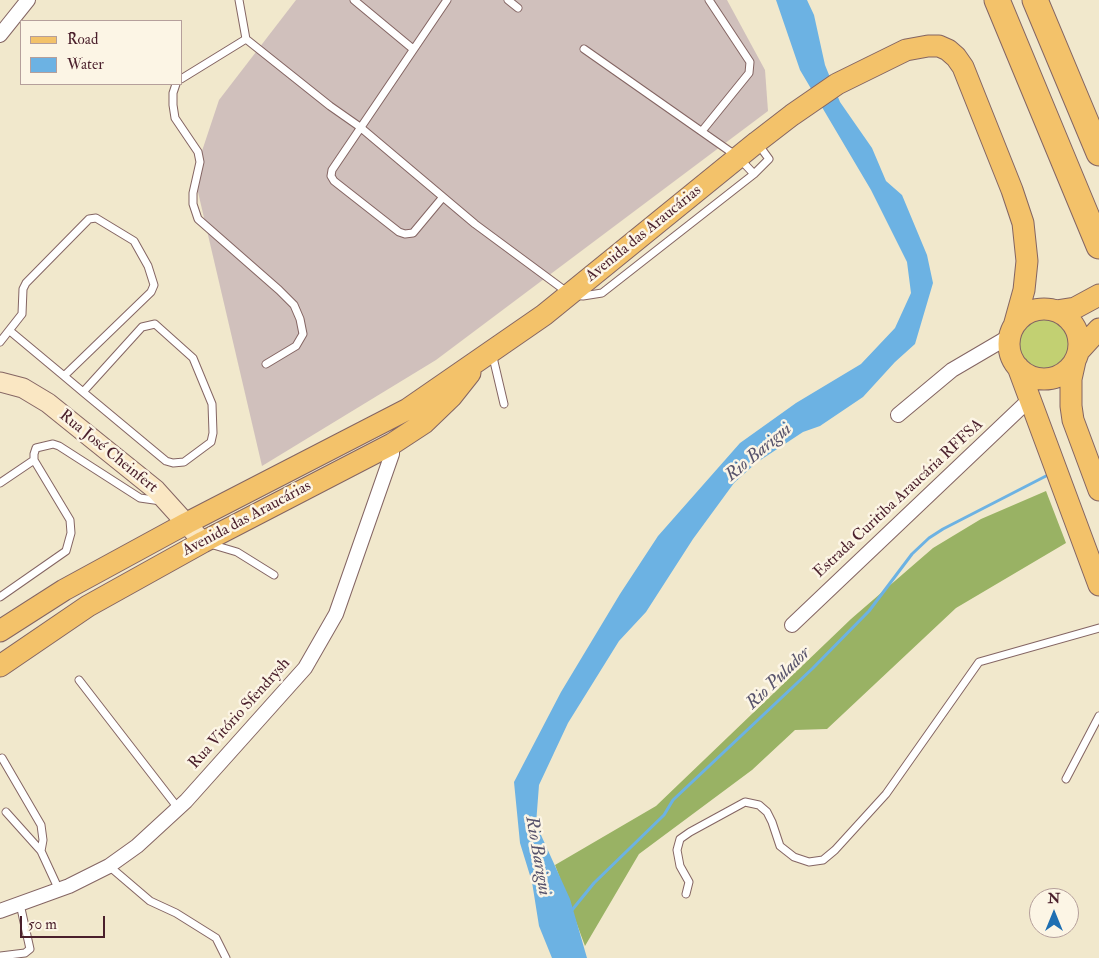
<!DOCTYPE html>
<html>
<head>
<meta charset="utf-8">
<style>
	body { margin:0 }
	#map { position:relative; width:1099px; height:958px; overflow:hidden; background:#f1e8cc; font-family:"IM FELL Double Pica",serif }
	canvas { display:block }
	.legend { position:absolute; left:20px; top:20px; width:162px; height:65px; box-sizing:border-box; background:#fcf5e5; border:1px solid #b59f9b; margin:0; padding:6px 9px; list-style:none; font-size:15px; color:#4a1f2b }
	.legend li { display:flex; align-items:center; gap:10px; height:25px }
	.legend b { width:25px; border:1px solid #b59f9b }
	.north { position:absolute; left:1029px; top:888px; width:50px; height:50px; box-sizing:border-box; background:#fcf5e5; border:1px solid #b59f9b; border-radius:50%; rotate:0deg; font-size:14px; font-weight:700; line-height:20px; text-align:center; color:#4a1f2b }
	.north::after { content:''; display:block; margin:auto; width:18px; height:22px; background:#1f6fb2; clip-path:polygon(50% 0,100% 100%,50% 72%,0 100%) }
	.scale { position:absolute; left:20px; top:916px; width:85px; height:22px; box-sizing:border-box; border:2px solid #4a1f2b; border-top:0; padding-left:6px; font-size:15px; line-height:18px; white-space:nowrap; color:#4a1f2b; -webkit-text-stroke:4px #fcf5e5; paint-order:stroke }
</style>
</head>
<body>
<div id="map">
<canvas width="1099" height="958"></canvas>
<ul class="legend">
<li><b style="height:6px;background:#f3c26a"></b>Road</li>
<li><b style="height:14px;background:#6cb2e3"></b>Water</li>
</ul>
<div class="north">N</div>
<div class="scale">50 m</div>
</div>
<script>
const context = document.querySelector('canvas').getContext('2d');
context.lineJoin = 'round';
function paint(path, color) { context.fillStyle = color; context.fill(path, 'evenodd'); }
const shape = rows => new Path2D(rows.map(r => 'M' + r).join(''));
function strokePath(path, color, width, dash) { context.strokeStyle = color; context.lineWidth = width; context.lineCap = dash ? 'butt' : 'round'; context.setLineDash(dash || []); context.stroke(path); }
function drawText(font, color, halo, rows, align = 'center') {
  context.font = font + ' "IM FELL Double Pica",serif'; context.lineWidth = 5; context.setLineDash([]); context.textBaseline = 'middle'; context.strokeStyle = halo; context.fillStyle = color; for (const [text, x, y, turn = 0] of rows) {
    context.save(); context.translate(x, y); context.rotate((+turn || 0) * Math.PI / 180); context.textAlign = isNaN(turn) ? turn : align; if (halo) context.strokeText(text, 0, 0); context.fillText(text, 0, 0); context.restore();
  }
}
paint(shape([
	[296,0,727,0,765,70,768,111,436,360,262,466,194,175,219,100]
]), '#d0c0bc');
paint(shape([
	'1018 344a26 26 0 1 1 52 0a26 26 0 1 1-52 0Z'
]), '#c2d072');
paint(shape([
	[1046,491,1066,543,956,608,827,729,795,730,752,770,639,854,585,946,555,865,656,806,851,619,933,548,981,519]
]), '#99b264');
paint(shape([
	[776,0,807,0,814,15,825,65,840,102,872,148,886,181,902,195,927,255,933,283,915,344,895,362,863,397,820,426,803,432,756,463,734,483,693,539,646,612,619,641,568,723,539,785,536,824,570,899,587,958,552,958,539,926,532,882,520,843,514,782,561,692,620,594,658,536,740,443,796,403,861,364,895,328,911,293,907,262,871,190,800,70]
]), '#6cb2e3');
strokePath(shape([
	[572,910,594,883,664,815,673,800,813,668,869,611,912,554,929,538,943,529,1046,476]
]), '#6cb2e3', 3);
const lane = shape([
	[239,0,246,39,330,106,360,127,475,224,571,295,583,296,602,293,754,174,769,159,758,144],
	[354,0,413,49],
	[508,0,518,8],
	[584,49,738,157,754,174],
	[181,79,246,39],
	[176,84,173,93,173,105,175,118,198,152,200,162,193,193,193,204,198,219,279,290,294,305,300,319,303,334,296,346,266,364],
	[702,131,749,73,750,62,709,0],
	[443,197,413,233,405,234,399,232,334,181,331,176,332,170,447,0],
	[10,331,64,376,83,392,166,461,173,463,184,462,211,442,213,433,212,404,193,358,155,324,142,327,83,392],
	[0,342,22,314,23,289,26,283,89,219,96,218,134,241,148,266,154,285,151,292,64,376],
	[492,353,504,404],
	[0,483,34,460],
	[210,544,237,552,274,575],
	[0,597,66,551,71,533,70,520,34,460,34,454,36,448,53,444,59,446,140,498,161,501],
	[79,680,178,808],
	[2,758,41,825,43,840,41,851],
	[1066,779,1099,716],
	[6,812,41,851,59,890],
	[109,866,150,901,176,913,216,938,226,958],
	[686,894,689,882,680,866,677,850,680,839,690,832,745,802,759,805,767,812,772,822,780,846,794,857,809,862,823,860,835,850,886,794,979,662,1099,628],
	[0,956,25,953,30,949,20,904]
]);
const street = shape([
	[0,35,28,0],
	[898,415,952,370,1010,336],
	[792,625,1030,399],
	[0,911,69,886,109,866,137,846,186,801,305,668,336,614,392,454,392,444]
]);
const secondary = shape([
	[0,382,23,388,48,403,156,490,203,542]
]);
const primary = shape([
	'1009 344a35 35 0 1 1 70 0a35 35 0 1 1-70 0Z',
	[1056,311,1075,308,1099,295],
	[1078,352,1099,329],
	[1075,361,1071,379,1071,406,1073,420,1099,490],
	[1018,367,1099,585],
	[0,631,64,590,187,523,408,409,544,315,757,142,792,115,837,84,906,50,928,46,939,46,948,50,956,57,963,67,1012,190,1023,223,1027,261,1024,290,1014,326],
	[0,666,88,606,203,542,392,444,424,423,451,397,470,373]
]);
const highway = shape([
	[997,0,1099,246],
	[1035,0,1099,153]
]);
strokePath(lane, '#846563', 9);
strokePath(street, '#846563', 16);
strokePath(secondary, '#846563', 21);
strokePath(primary, '#846563', 23);
strokePath(highway, '#846563', 27);
strokePath(lane, '#fff', 7);
strokePath(street, '#fff', 14);
strokePath(secondary, '#fae7c3', 19);
strokePath(primary, '#f3c26a', 21);
strokePath(highway, '#f3c26a', 25);
drawText('16px', '#4a1f2b', '#fcf5e5', [
	["Avenida das Araucárias",644,234,-39],
	["Rua José Cheinfert",108,452,39],
	["Estrada Curitiba Araucária RFFSA",899,499,-43],
	["Avenida das Araucárias",247,519,-28],
	["Rua Vitório Sfendrysh",240,714,-48]
]);
drawText('italic 18px', '#56526b', '#fcf5e5', [
	["Rio Barigui",759,453,-40],
	["Rio Pulador",779,679,-44],
	["Rio Barigui",537,856,80]
]);
</script>
</body>
</html>
